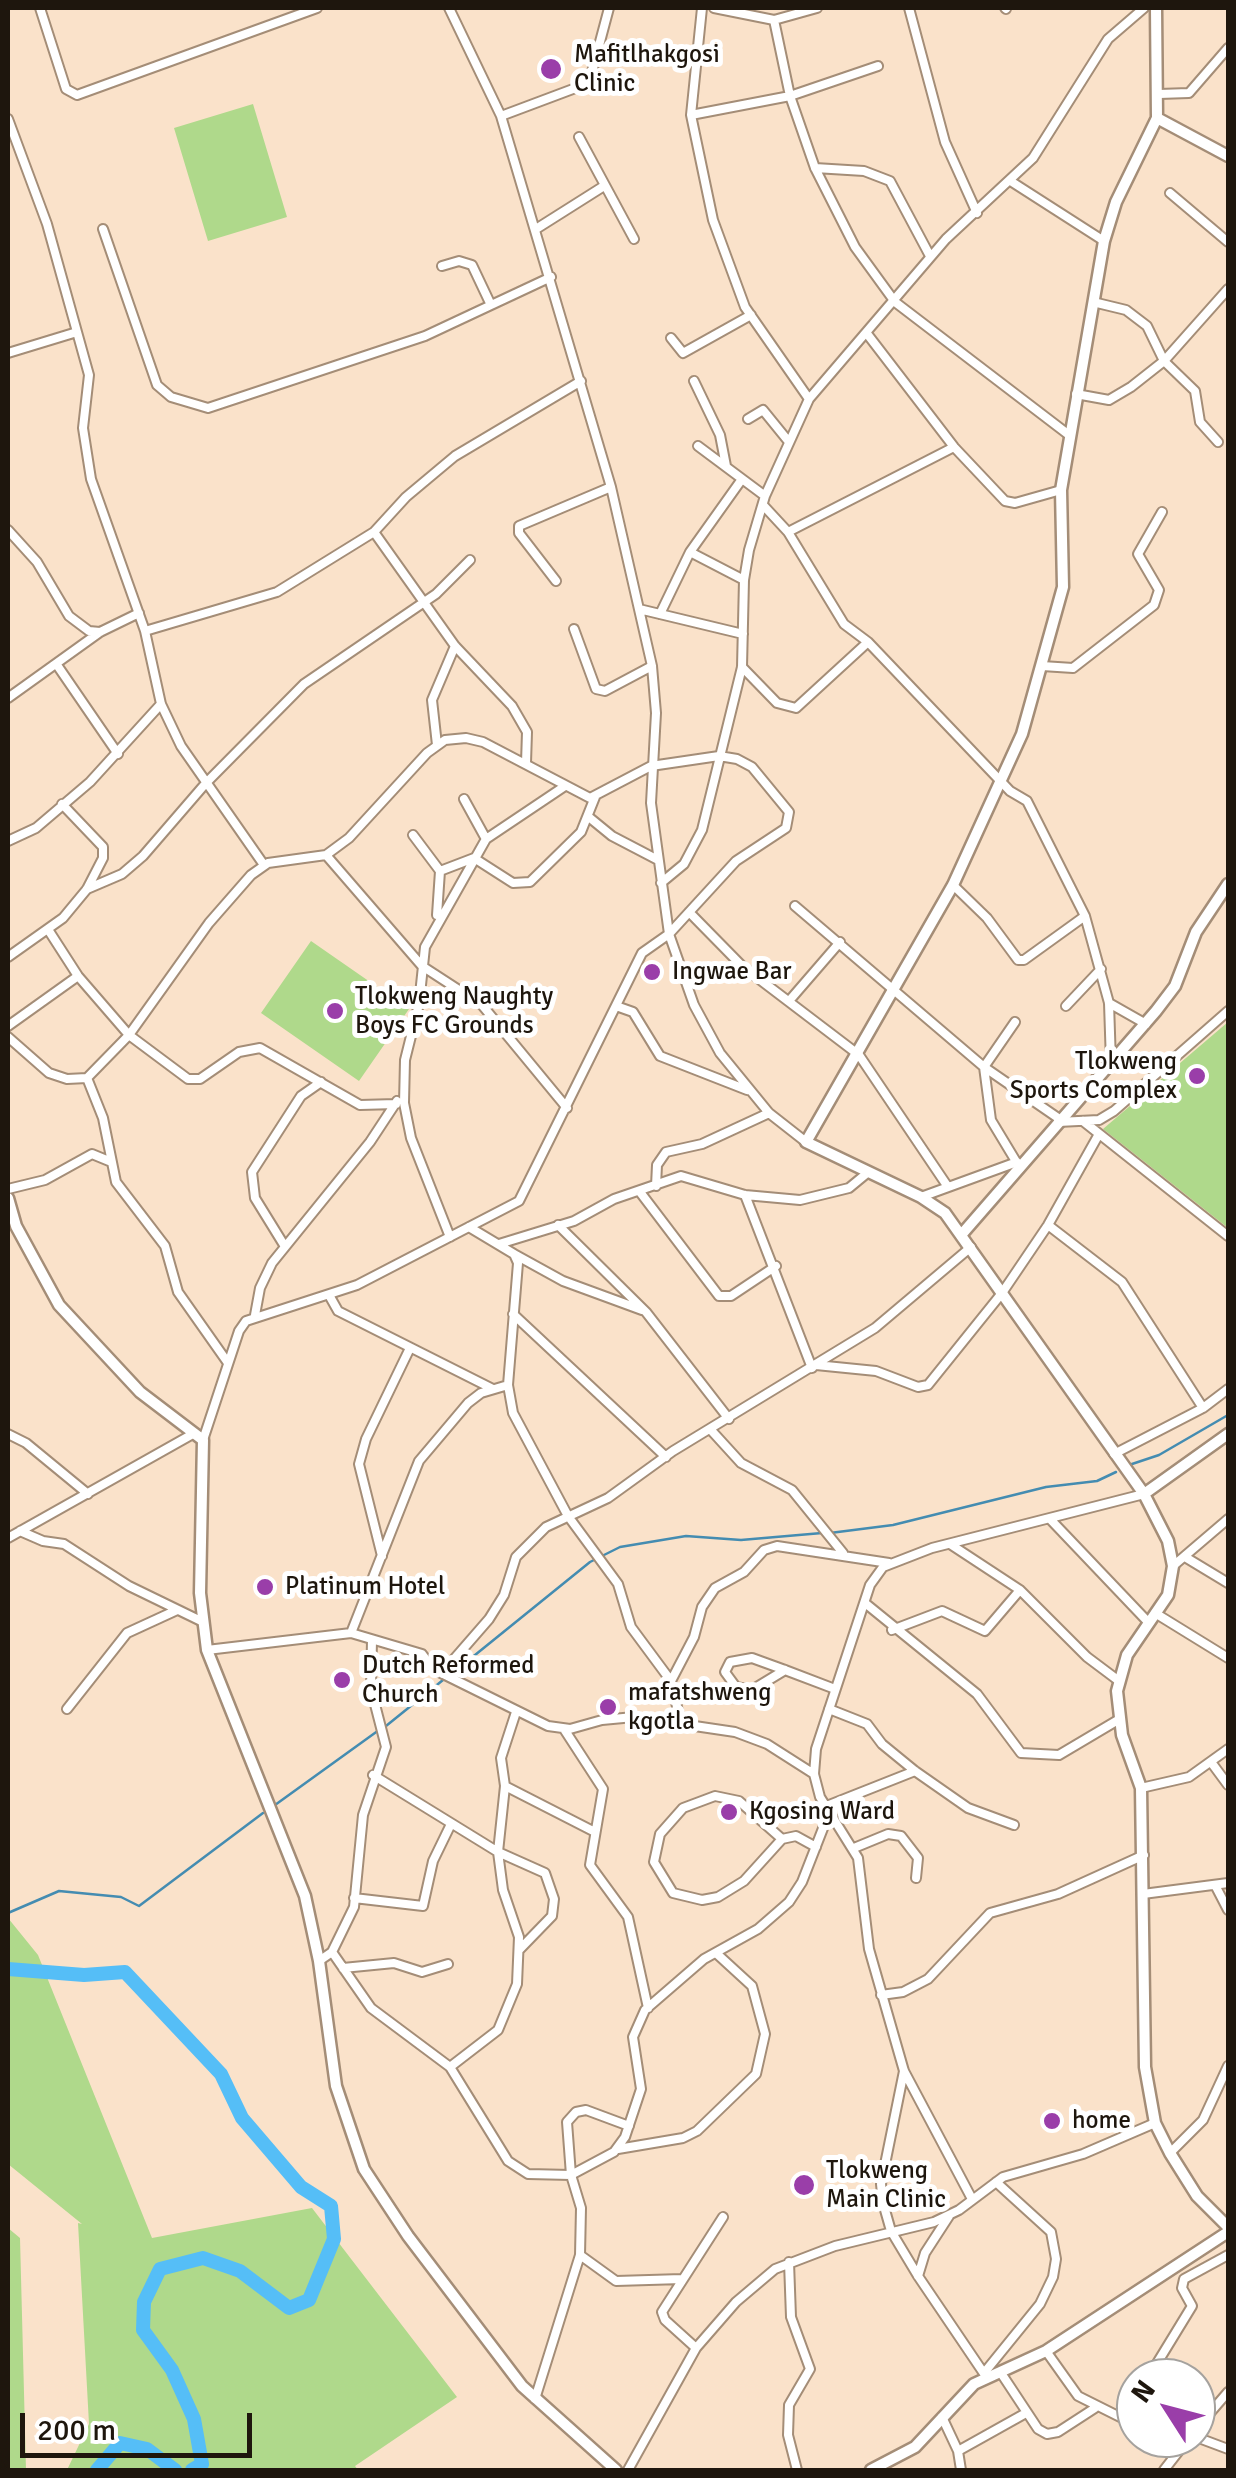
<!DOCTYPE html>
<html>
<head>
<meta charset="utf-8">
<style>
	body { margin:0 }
	#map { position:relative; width:1236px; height:2478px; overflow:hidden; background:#fae2ca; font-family:Signika,sans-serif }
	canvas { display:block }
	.frame { position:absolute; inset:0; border:10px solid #1e160d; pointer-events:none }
	.north { position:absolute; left:1116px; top:2358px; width:100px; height:100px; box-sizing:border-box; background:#fff; border:2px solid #a5a29e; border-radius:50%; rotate:306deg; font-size:28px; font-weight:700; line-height:40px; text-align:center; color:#1e160d }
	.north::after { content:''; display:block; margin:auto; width:35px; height:45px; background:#9a3ea9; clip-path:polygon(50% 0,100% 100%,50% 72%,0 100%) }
	.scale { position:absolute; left:20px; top:2413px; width:232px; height:45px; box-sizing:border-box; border:5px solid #1e160d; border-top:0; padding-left:12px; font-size:30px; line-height:35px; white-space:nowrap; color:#1e160d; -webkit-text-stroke:8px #fff; paint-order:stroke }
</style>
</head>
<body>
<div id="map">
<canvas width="1236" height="2478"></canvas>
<div class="frame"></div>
<div class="north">N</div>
<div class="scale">200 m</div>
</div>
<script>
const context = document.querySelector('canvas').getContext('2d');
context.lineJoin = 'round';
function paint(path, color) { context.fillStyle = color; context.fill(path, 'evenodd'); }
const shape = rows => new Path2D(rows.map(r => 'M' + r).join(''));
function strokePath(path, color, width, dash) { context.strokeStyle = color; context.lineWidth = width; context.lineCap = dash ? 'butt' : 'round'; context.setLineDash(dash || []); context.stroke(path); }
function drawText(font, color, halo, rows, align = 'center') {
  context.font = font + ' Signika,sans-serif'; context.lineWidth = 10; context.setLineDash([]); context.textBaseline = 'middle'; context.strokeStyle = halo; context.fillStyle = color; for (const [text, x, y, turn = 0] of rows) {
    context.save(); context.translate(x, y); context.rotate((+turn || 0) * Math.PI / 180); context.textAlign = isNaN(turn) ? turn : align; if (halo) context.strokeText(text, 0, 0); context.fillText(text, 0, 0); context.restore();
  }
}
paint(shape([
	[253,104,287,217,208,241,174,128],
	[311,941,409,1009,359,1081,261,1013],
	[1228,1022,1228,1228,1103,1129],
	[8,1918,38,1955,152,2238,312,2208,457,2397,355,2466,358,2470,67,2470,89,2424,78,2223,82,2224,8,2164],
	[8,2228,20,2238,26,2470,8,2470]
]), '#afd98b');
strokePath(shape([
	[1129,1465,1159,1455,1228,1415],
	[830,1533,893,1525,1046,1487,1097,1481,1116,1472],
	[454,1672,590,1562,620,1547,686,1536,741,1540,822,1533],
	[386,1726,443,1680],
	[275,1805,379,1730],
	[8,1913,59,1891,121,1897,139,1906,263,1813]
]), '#448cb1', 2.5);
strokePath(shape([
	[8,1969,84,1975,125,1972,221,2074,242,2118,301,2187,331,2206,334,2239,309,2300,289,2308,240,2271,203,2258,160,2269,144,2302,143,2330,172,2370,194,2419,202,2464,192,2470],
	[97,2470,120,2443,147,2449,175,2470]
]), '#55bef7', 14);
const street = shape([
	[40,8,66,89,77,95,317,8],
	[449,8,501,116,611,487,652,666,656,713,651,803,669,934,694,1005,720,1053,769,1113,806,1142],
	[702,8,691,115,713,220,745,307,809,399],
	[714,8,774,20,817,8],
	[909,8,945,142,977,213],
	[1005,8,1006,9],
	[774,20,790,96,815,168,855,247,895,302,1069,435],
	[1159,94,1189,93,1228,48],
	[691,115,790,96,878,66],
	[501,116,589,83,609,8],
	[8,119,47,224,89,375,83,428,91,479,145,631,161,704,181,746,264,865],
	[579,137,634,239],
	[815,168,864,171,890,181,930,256],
	[1012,182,1104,241],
	[1170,193,1228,242],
	[103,229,157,385,171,397,208,408,425,336,551,277],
	[536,229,604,186],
	[442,266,459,261,472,265,490,303],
	[1093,302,1126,310,1147,326,1164,361,1195,391,1200,422,1218,442],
	[868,335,954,447,1005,501,1015,503,1061,490],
	[671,338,683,353,751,315],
	[8,353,77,332],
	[694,381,720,435,726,466],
	[1076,394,1109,400,1131,387,1164,361,1228,289],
	[748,419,763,410,789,442],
	[698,446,765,496],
	[763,505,788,532,844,624,868,642,1010,791,1027,801,1085,916,1109,1003,1111,1063],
	[8,530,37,562,69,616,89,631,100,632],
	[374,532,455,646,512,706,527,732,526,763],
	[788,532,954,447],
	[690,552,744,580],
	[556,581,519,533,519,526,611,487],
	[639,609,743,634],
	[660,614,690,552,742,479],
	[574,629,596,689,605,691,652,666],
	[145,631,277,592,374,532,406,497,455,456,581,381],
	[57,665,118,754],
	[1042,666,1073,668,1154,605,1159,590,1138,554,1162,512],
	[742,667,777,703,796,708,868,642],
	[8,698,100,632,139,613],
	[437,745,432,700,455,646],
	[464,799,486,839],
	[590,818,612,836,658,860],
	[413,835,440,871],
	[8,841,36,828,90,782,161,704],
	[326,855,422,966,482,1005,567,1108],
	[661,883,684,864,702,830,742,667,744,580,749,550,765,496,809,399,946,239,1033,158,1108,39,1144,8],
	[953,885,987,918,1018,960,1024,960,1085,916],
	[87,889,122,874,143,856,206,783,304,684,436,594,470,560],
	[795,906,984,1067,1061,1120],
	[689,912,742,966,859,1055,948,1187],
	[437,915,440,871,474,858,513,883,530,882,581,832,595,797],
	[49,931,78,976,129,1035,188,1079,200,1079,239,1052,260,1048,360,1105,396,1104],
	[8,957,63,918,87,889,103,858,103,847,62,804],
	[789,1001,840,942],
	[1109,1003,1146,1024],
	[616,1006,633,1012,660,1056,747,1090],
	[1066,1006,1101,969],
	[1015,1022,984,1067,991,1120,1020,1168],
	[8,1026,78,976],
	[8,1037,49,1073,67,1079,87,1078,129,1035,209,923,251,875,268,863,326,855,349,838,427,753,445,740,466,738,483,742,590,798,651,766,719,756,737,759,752,767,789,812,786,828,736,861,669,934,642,953,519,1201,357,1285,246,1321,239,1331,203,1440],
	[87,1078,103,1118,116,1182,165,1246,178,1292,228,1363],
	[1083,1121,1228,1236],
	[1058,1122,1099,1120,1114,1111,1228,1011],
	[656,1186,657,1165,666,1152,702,1144,769,1113],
	[8,1189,45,1180,92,1154,109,1161],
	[640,1192,719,1296,731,1296,776,1266],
	[745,1195,812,1368],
	[921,1197,1017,1162],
	[558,1225,646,1312,729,1419],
	[1048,1225,1122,1282,1203,1408],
	[469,1227,514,1254,518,1263,508,1385,513,1413,568,1516,618,1584,631,1627,671,1681],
	[450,1237,411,1138,404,1103,405,1060,419,1004,425,947,486,839,565,786],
	[499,1244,574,1221,614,1199,681,1176,745,1195,800,1200,849,1188,866,1174],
	[284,1245,255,1198,252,1172,301,1096,321,1082],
	[514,1254,563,1281,642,1310],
	[329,1295,338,1311,493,1389],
	[513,1314,666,1457],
	[255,1315,260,1288,272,1263,370,1142,397,1101],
	[816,1365,876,1371,918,1387,928,1385,1002,1293,1048,1225,1099,1134],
	[710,1429,741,1463,792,1490,843,1553],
	[8,1434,26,1443,88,1494],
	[1114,1454,1203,1408,1228,1389],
	[1050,1519,1149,1623],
	[20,1531,43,1541,64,1544,129,1586,201,1621],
	[8,1538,191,1435],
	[950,1544,1020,1590,1087,1657,1119,1681],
	[382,1556,359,1464,366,1439,410,1348],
	[1185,1557,1228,1583],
	[1173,1566,1228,1519],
	[865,1603,977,1694,1021,1753,1059,1755,1118,1720],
	[1155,1613,1228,1658],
	[892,1630,942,1611,985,1631,1020,1590],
	[351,1633,419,1461,468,1403,481,1393,508,1385],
	[207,1650,351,1633,422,1654,433,1669,548,1726,570,1729,602,1720,634,1717,735,1732,767,1744,814,1774],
	[785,1670,752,1690,736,1687,725,1672,730,1662,752,1658,785,1670,835,1689],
	[442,1673,489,1619,504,1595,516,1557,546,1527,608,1498,673,1451,875,1328,971,1247],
	[67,1709,127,1633,177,1610],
	[829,1709,867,1724,882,1744,915,1771,968,1808,1014,1825],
	[681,1724,671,1681,694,1637,702,1607,715,1588,744,1572,764,1550,777,1546,889,1563],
	[564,1729,603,1789,590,1865,628,1917,648,2008],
	[1211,1762,1228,1785],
	[373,1775,498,1852,545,1873,554,1899,552,1916,519,1950],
	[505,1786,595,1832],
	[1141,1788,1189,1777,1228,1749],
	[824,1807,915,1771],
	[782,1839,739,1801,715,1796,683,1808,660,1834,654,1862,673,1893,702,1900,718,1897,744,1881,782,1839,796,1836,816,1847],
	[854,1848,888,1834,901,1836,918,1858,916,1878],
	[1215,1885,1228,1910],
	[1143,1894,1228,1883],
	[354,1898,423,1906,433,1861,451,1824],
	[332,1952,371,2008,450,2067,508,2161,528,2174,571,2175,614,2152,625,2137,641,2089,633,2037,645,2010,704,1959,758,1929,789,1902,802,1882,829,1813],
	[319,1961,332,1952,354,1907,363,1815,386,1747,371,1689,372,1640],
	[343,1968,394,1963,422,1972,448,1964],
	[881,1995,903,1992,928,1979,990,1913,1058,1894,1144,1855],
	[450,2067,498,2030,517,1984,519,1937,503,1890,498,1852,505,1786,501,1758,516,1712],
	[904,2071,881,2184,883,2203,891,2231,918,2276,987,2378],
	[618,2149,683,2138,697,2131,756,2074,765,2034,752,1986,716,1953],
	[1170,2153,1203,2120,1228,2066],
	[972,2199,904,2071,869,1949,858,1858,820,1797,814,1774,816,1749,870,1585,883,1567,932,1548,1144,1494],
	[580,2255,616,2281,682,2279],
	[789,2262,791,2317,810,2369,789,2405,788,2435,797,2470],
	[918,2276,925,2253,949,2216],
	[696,2348,665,2320,662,2312,723,2217],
	[1046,2351,1078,2396,1136,2425],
	[984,2373,1040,2304,1053,2277,1056,2259,1051,2232,996,2182],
	[1001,2373,1038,2429,1047,2434,1058,2432,1095,2408],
	[1148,2378,1192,2306,1182,2288,1184,2279,1228,2255],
	[535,2399,580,2255,581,2208,571,2175,567,2122,576,2112,586,2110,629,2126],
	[942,2417,958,2451,961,2470],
	[1196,2429,1228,2392],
	[1196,2437,1228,2449],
	[1166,2438,1182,2446],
	[958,2451,1026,2413],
	[628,2470,696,2348,736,2302,775,2269,835,2246,934,2222,959,2210,1003,2177,1083,2154,1155,2123],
	[1164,2470,1189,2438]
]);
const secondary = shape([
	[1156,8,1157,118,1116,202,1104,241,1061,490,1063,587,1022,734,953,885,806,1142,921,1197,945,1213,1144,1494,1168,1541,1173,1566,1168,1595,1127,1655,1117,1691,1122,1735,1141,1788,1145,2067,1155,2123,1170,2153,1197,2196,1228,2227],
	[1157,118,1228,156],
	[8,1198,16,1226,59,1305,140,1392,203,1440,200,1593,207,1650,305,1896,319,1961,336,2086,364,2169,408,2236,522,2386,616,2470],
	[962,1234,1156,1011,1175,986,1196,932,1228,884],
	[1144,1494,1228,1434],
	[871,2470,915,2447,974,2384,1046,2351,1228,2232]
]);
strokePath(street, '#a48d77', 12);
strokePath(secondary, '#a48d77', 15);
strokePath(street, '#fff', 8);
strokePath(secondary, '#fff', 10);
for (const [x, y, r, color] of [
	[551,69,12,"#9a3ea9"],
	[652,972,10,"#9a3ea9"],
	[335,1011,10,"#9a3ea9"],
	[1197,1076,10,"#9a3ea9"],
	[265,1587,10,"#9a3ea9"],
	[342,1680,10,"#9a3ea9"],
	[608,1707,10,"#9a3ea9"],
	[729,1812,10,"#9a3ea9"],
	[1052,2121,10,"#9a3ea9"],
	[804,2185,12,"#9a3ea9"]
]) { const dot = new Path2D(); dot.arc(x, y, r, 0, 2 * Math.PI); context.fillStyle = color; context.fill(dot); strokePath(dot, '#fff', 4); }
drawText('25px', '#1e160d', '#fff', [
	["Mafitlhakgosi",574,55],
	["Clinic",574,84],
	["Ingwae Bar",672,972],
	["Tlokweng Naughty",355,997],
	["Boys FC Grounds",355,1026],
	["Tlokweng",1177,1062,"right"],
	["Sports Complex",1177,1091,"right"],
	["Platinum Hotel",285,1587],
	["Dutch Reformed",362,1666],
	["Church",362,1695],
	["mafatshweng",628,1693],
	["kgotla",628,1722],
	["Kgosing Ward",749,1812],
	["home",1072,2121],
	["Tlokweng",826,2171],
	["Main Clinic",826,2200]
], 'left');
</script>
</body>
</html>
